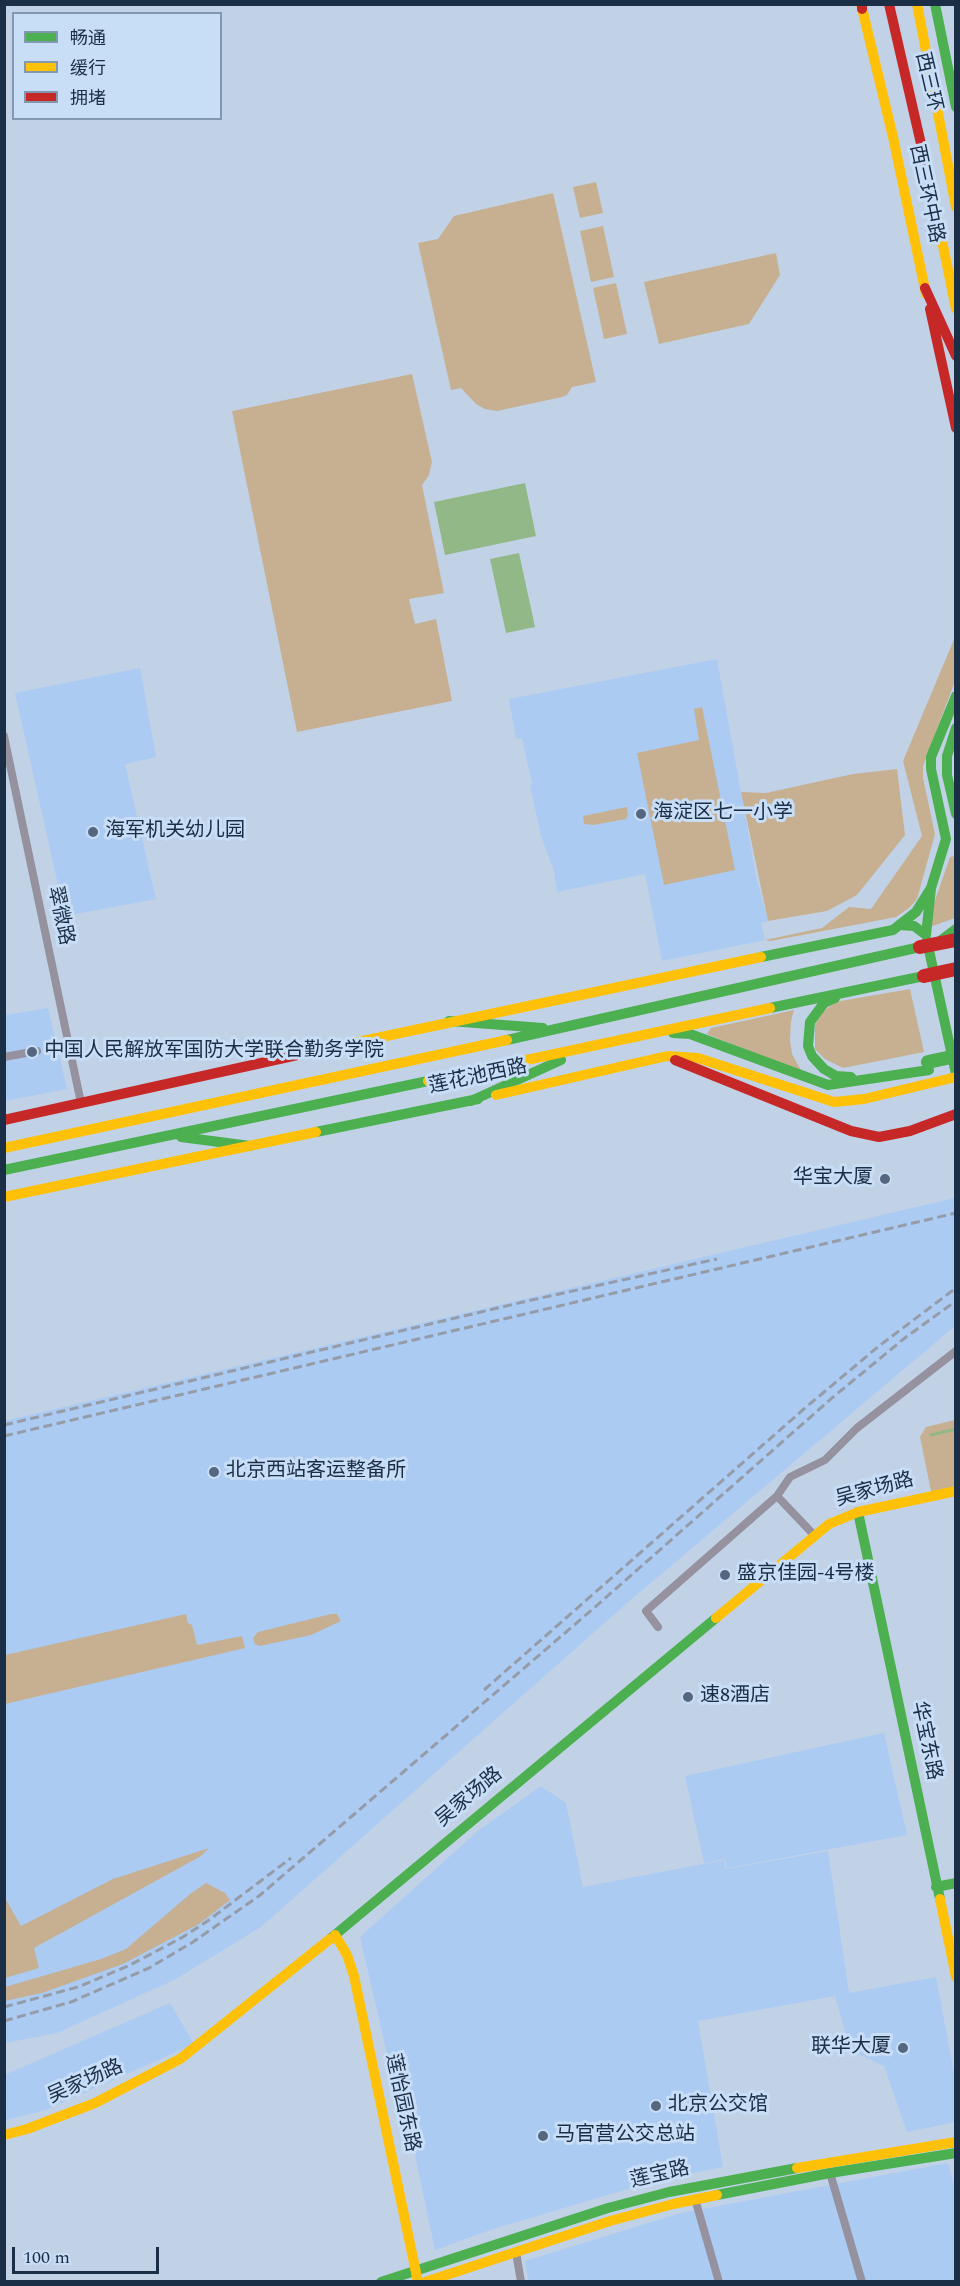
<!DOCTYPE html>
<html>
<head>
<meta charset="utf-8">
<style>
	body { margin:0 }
	#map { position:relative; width:960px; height:2286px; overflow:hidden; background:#c1d2e7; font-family:Spectral,"Noto Sans SC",serif }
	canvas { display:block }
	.frame { position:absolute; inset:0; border:6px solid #1a2e46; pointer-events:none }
	.legend { position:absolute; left:12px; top:12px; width:210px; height:108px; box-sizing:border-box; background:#c8ddf6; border:2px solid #8297b0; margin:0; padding:8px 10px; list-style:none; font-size:18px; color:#1a2e46 }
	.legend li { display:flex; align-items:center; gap:12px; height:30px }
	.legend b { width:30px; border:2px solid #8297b0 }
	.scale { position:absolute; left:12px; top:2247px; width:147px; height:27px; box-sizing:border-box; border:3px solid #1a2e46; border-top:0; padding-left:8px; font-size:18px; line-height:21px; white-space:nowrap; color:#1a2e46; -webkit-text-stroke:4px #c8ddf6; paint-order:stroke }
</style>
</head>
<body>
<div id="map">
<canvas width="960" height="2286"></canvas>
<div class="frame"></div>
<ul class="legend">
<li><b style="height:8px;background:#4caf50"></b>畅通</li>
<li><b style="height:8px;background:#ffc107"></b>缓行</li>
<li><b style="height:8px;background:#c62828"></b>拥堵</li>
</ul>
<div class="scale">100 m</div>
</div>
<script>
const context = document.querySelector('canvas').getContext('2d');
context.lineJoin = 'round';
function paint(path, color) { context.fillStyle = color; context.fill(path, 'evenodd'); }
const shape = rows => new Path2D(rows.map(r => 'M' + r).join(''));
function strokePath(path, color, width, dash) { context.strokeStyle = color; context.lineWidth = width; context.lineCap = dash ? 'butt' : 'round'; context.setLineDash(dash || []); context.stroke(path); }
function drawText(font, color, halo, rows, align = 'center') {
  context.font = font + ' Spectral,"Noto Sans SC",serif'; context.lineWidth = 6; context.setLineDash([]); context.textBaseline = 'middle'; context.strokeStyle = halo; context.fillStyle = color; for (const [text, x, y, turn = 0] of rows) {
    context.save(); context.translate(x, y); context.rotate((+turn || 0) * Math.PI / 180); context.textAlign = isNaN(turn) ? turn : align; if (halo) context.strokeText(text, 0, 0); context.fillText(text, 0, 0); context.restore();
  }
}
paint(shape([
	[717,659,756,876,768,921,761,923,765,940,662,961,645,874,557,892,554,871,541,836,530,785,532,784,522,738,516,739,509,699],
	[140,668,156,757,125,764,156,899,65,916,15,693],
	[48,1008,67,1089,5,1101,5,1015],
	[955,1198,955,1326,627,1603,261,1927,174,1980,57,2033,5,2043,4,1421],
	[884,1733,907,1835,727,1868,725,1859,704,1863,685,1776],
	[541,1786,566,1803,583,1887,724,1860,726,1869,828,1851,849,1993,936,1977,955,2078,955,2122,907,2132,884,2066,850,2050,835,1996,698,2021,723,2167,658,2180,490,2230,435,2250,399,2079,434,2072,393,2080,360,1937,479,1830],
	[170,2003,194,2044,43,2111,5,2120,4,2075],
	[948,2163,955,2187,955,2281,529,2282,525,2261,681,2213]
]), '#abcbf3');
paint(shape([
	[596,182,603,213,580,218,573,187],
	[553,193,596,382,572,387,567,395,562,397,497,411,485,409,476,404,461,388,451,390,418,243,438,239,454,216],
	[603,226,614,277,591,282,580,231],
	[776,253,780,275,749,324,659,344,644,282],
	[616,283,627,334,604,339,593,288],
	[412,374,432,462,429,475,422,485,444,593,409,599,415,624,436,619,452,701,297,732,232,411],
	[955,637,955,681,923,766,923,778,935,834,917,899,909,908,896,917,771,941,765,940,822,928,849,907,871,909,922,836,903,761],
	[702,707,735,870,664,885,637,753,699,740,694,709],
	[897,769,905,835,857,895,827,911,768,921,741,792,766,793,853,774],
	[627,807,628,815,626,819,594,825,584,824,583,816],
	[955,856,955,918,930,927,931,912,950,857],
	[910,989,924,1052,843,1068,825,1059,815,1049,815,1025,823,1012,835,1002],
	[794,1010,791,1021,790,1040,792,1054,802,1072,707,1034,711,1028],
	[955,1420,955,1491,932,1496,920,1437,926,1427],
	[186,1614,188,1623,192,1625,197,1645,242,1636,245,1648,5,1704,5,1655],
	[331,1614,337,1614,341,1621,311,1635,260,1646,255,1644,253,1638,258,1632],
	[209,1848,201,1856,34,1948,39,1968,5,1978,5,1898,21,1926,113,1879],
	[206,1883,225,1893,230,1900,199,1924,123,1964,42,1993,5,2001,5,1987,101,1959,126,1949,190,1894]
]), '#c6b091');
paint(shape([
	[525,483,536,536,445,555,434,502],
	[519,553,535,627,506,633,490,559]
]), '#93b887');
strokePath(shape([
	[931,1435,956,1429]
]), '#93b887', 3);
strokePath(shape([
	[4,736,81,1103],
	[4,1057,37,1051],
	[777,1496,815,1536],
	[658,1627,646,1611,777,1496,790,1477,825,1460,857,1428,956,1351],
	[830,2173,862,2282],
	[695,2199,719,2282],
	[516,2252,521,2282]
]), '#95919e', 8);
strokePath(shape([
	[935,4,956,107],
	[956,728,947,756,947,775,956,814],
	[899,925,914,926,926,935,931,888,946,839,931,769,931,757,956,696],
	[927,941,956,1074],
	[936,944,956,929],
	[761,957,893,930,916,912,931,888],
	[835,998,824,1003,810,1022,808,1046,812,1056,824,1069,836,1076,851,1077],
	[770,1008,924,976],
	[449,1021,543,1028],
	[673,1033,690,1034,828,1085,929,1070],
	[507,1040,920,947],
	[471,1101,561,1060],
	[316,1132,478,1099],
	[181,1137,250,1146],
	[4,1170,428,1081],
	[858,1512,940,1899],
	[936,1887,956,1883],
	[330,1939,716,1618],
	[717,2195,830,2173,956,2153],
	[381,2282,608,2208,669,2192,797,2168]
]), '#4caf50', 10);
strokePath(shape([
	[861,4,893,137,926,294],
	[917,4,956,207],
	[932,192,956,309],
	[329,1048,761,957],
	[428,1081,770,1008],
	[496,1095,667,1056,698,1058,834,1102,864,1099,956,1077],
	[4,1148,507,1040],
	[4,1197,316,1132],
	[716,1618,829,1524,858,1512,956,1491],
	[940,1899,956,1977],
	[335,1935,347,1955,354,1976,418,2282],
	[4,2135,27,2129,95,2103,180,2059,330,1939],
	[797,2168,956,2142],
	[425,2282,610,2221,673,2204,717,2195]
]), '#ffc107', 10);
strokePath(shape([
	[862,4,862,9],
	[889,4,932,192],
	[925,288,956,356],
	[930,309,956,428],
	[675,1060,851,1131,879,1137,910,1131,956,1114],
	[4,1120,329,1048]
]), '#c62828', 10);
strokePath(shape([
	[4,1425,523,1302,717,1259],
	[4,1436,956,1213],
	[484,1690,805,1408,879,1346,956,1288],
	[4,2007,78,1987,130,1965,183,1937,209,1920,291,1858],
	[4,2021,71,2002,149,1968,193,1942,259,1896,594,1608,832,1398,906,1337,956,1301]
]), '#969ba8', 3, [9, 4.5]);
strokePath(shape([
	[928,1062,956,1056]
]), '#4caf50', 14);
strokePath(shape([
	[920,947,956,940],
	[924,976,956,969]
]), '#c62828', 14);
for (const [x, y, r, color] of [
	[641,814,6,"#54677e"],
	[93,832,6,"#54677e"],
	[32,1052,6,"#54677e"],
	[885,1179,6,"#54677e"],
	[214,1472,6,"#54677e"],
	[725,1575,6,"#54677e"],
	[688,1697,6,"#54677e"],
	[903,2048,6,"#54677e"],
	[656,2106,6,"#54677e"],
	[543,2136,6,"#54677e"]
]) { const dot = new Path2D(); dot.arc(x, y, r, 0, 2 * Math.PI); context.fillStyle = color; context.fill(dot); strokePath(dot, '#c8ddf6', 2); }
drawText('20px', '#1a2e46', '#c8ddf6', [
	["西三环",927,82,77],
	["西三环中路",925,194,78],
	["翠微路",59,916,78],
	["莲花池西路",478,1078,-12],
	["吴家场路",875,1491,-15],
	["华宝东路",925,1741,78],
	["吴家场路",470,1798,-40],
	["吴家场路",86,2083,-24],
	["莲怡园东路",401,2103,78],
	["莲宝路",660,2176,-13]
]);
drawText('20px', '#1a2e46', '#c8ddf6', [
	["海淀区七一小学",653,814],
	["海军机关幼儿园",105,832],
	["中国人民解放军国防大学联合勤务学院",44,1052],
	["华宝大厦",873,1179,"right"],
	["北京西站客运整备所",226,1472],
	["盛京佳园-4号楼",737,1575],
	["速8酒店",700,1697],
	["联华大厦",891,2048,"right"],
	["北京公交馆",668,2106],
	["马官营公交总站",555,2136]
], 'left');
</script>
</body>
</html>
